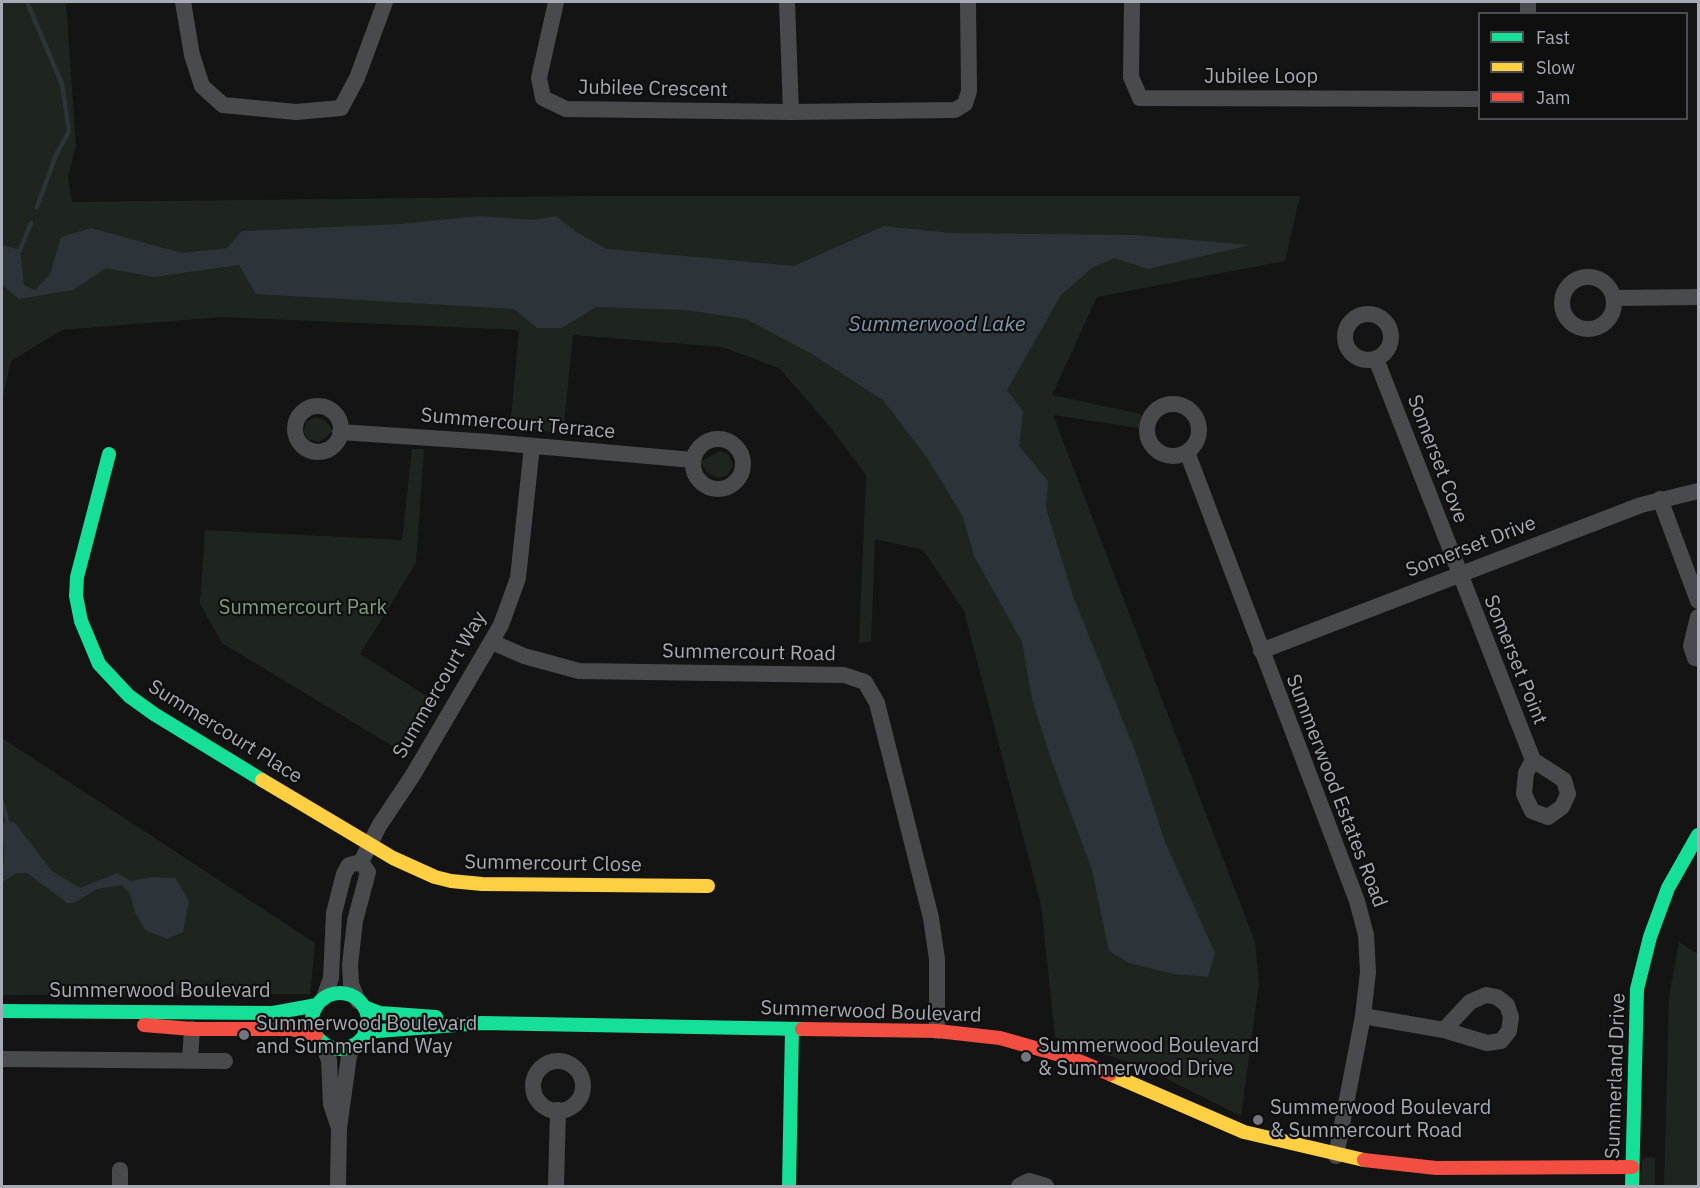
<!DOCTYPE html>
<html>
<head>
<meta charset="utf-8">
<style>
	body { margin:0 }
	#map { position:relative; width:1700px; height:1188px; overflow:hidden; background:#141415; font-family:"IBM Plex Sans",sans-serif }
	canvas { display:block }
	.frame { position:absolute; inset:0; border:3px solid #a7abb5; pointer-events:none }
	.legend { position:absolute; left:1478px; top:12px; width:210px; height:108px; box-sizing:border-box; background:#0f0f10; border:2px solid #4c4d52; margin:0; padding:8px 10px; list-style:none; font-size:18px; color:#a7abb5 }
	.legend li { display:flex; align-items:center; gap:12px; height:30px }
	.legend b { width:30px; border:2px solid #4c4d52 }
</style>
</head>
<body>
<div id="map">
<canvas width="1700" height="1188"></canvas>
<div class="frame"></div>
<ul class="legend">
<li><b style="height:8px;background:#16e098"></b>Fast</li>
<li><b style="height:8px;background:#ffcf43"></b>Slow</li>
<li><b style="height:8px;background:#f24e42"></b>Jam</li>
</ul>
</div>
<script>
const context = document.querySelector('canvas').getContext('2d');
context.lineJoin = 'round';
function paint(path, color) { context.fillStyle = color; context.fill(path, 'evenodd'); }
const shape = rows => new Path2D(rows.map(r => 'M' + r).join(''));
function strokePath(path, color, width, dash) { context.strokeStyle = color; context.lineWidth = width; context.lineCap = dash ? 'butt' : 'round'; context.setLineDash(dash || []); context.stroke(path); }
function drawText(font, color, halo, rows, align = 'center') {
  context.font = font + ' "IBM Plex Sans",sans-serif'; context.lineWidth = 4.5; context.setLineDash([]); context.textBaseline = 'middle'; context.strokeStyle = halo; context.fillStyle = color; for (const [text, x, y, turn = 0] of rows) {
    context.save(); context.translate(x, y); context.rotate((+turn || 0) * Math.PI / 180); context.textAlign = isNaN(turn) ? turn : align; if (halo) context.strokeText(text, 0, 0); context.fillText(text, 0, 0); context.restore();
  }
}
paint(shape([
	[2,2,66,2,76,146,68,177,72,202,592,196,1300,196,1285,261,1097,297,1052,395,1141,414,1139,428,1053,415,1255,942,1259,983,1241,1116,1145,1068,1055,1037,1041,905,964,611,923,550,875,539,871,642,859,643,866,475,827,423,779,368,722,347,573,335,563,433,510,428,519,330,222,317,62,330,11,361,2,401],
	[316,417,326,421,333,431,319,442,308,439,304,432,306,422],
	[412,449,424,449,416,563,360,654,428,697,399,750,222,643,200,604,205,530,402,540],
	[720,451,729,455,733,465,728,475,718,478,707,472,700,462],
	[2,738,315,943,310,994,2,995],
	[1679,942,1698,954,1698,1186,1664,1186,1669,997],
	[1646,1157,1655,1158,1655,1186,1641,1186,1642,1160]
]), '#1e251f');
paint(shape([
	[479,216,534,220,556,216,576,232,607,249,794,266,884,226,951,233,1134,235,1250,245,1148,269,1114,258,1092,268,1061,295,1007,390,1023,411,1019,446,1048,481,1046,508,1073,596,1137,756,1165,842,1215,953,1208,977,1174,974,1129,963,1109,951,1092,870,1050,756,1032,699,1022,642,974,556,963,517,928,459,883,400,810,353,746,319,685,310,596,307,562,328,537,328,514,309,256,294,239,265,154,277,106,268,73,290,19,299,2,285,2,245,20,250,24,285,35,290,50,274,61,237,91,228,182,253,227,248,242,231,400,224],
	[14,822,52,871,80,888,117,873,131,881,152,877,175,878,189,901,183,932,167,939,145,930,135,912,130,894,122,885,97,889,74,903,67,903,27,873,17,873,2,882,4,853,2,823]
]), '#2c3339');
strokePath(shape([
	[27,2,62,84,69,131,56,155,37,207],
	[20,250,31,223],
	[2,802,8,823]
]), '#2c3339', 4.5);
strokePath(shape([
	[183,2,192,55,202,86,223,105,296,112,341,108,357,78,385,2],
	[556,2,539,78,543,98,566,109,791,112,955,110,965,104,969,91,968,2],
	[787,2,791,112],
	[1132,2,1131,77,1140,98,1480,99],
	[1528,2,1528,14],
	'1562 303a26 26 0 1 1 52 0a26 26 0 1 1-52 0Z',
	[1614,298,1698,297],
	'1345 337a23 23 0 1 1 46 0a23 23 0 1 1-46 0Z',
	[1376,359,1533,760,1526,773,1524,794,1532,811,1548,817,1562,807,1568,794,1564,780,1533,760],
	'1147 430a26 26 0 1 1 52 0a26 26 0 1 1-52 0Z',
	'295 429a23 23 0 1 1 46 0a23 23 0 1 1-46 0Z',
	[340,432,490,442,693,460],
	'693 464a25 25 0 1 1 50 0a25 25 0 1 1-50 0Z',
	[1187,452,1357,901,1366,935,1368,972,1363,1016,1336,1156],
	[1660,499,1698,601],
	[1698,617,1691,646,1695,658,1698,659],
	[492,642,524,656,579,671,844,675,865,682,877,703,931,918,937,959,937,1031],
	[1261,651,1641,505,1698,491],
	[324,998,331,978,334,913,344,874,349,865,361,862,379,826,413,775,501,625,518,578,532,446],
	[358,1001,351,984,350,965,355,921,368,872,361,862],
	[1363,1016,1444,1030,1487,1043,1501,1041,1509,1031,1511,1017,1507,1005,1497,997,1486,995,1470,1002,1444,1030],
	[322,1042,329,1060,331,1104,339,1128,349,1056,353,1046],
	[2,1059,225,1061],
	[190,1060,192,1029],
	'533 1086a25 25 0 1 1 50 0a25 25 0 1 1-50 0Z',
	[120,1170,120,1186],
	[338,1186,339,1128],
	[556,1186,558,1110],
	[1019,1186,1029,1181,1046,1186]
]), '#494a4d', 16);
strokePath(shape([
	[109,454,77,577,76,596,81,621,99,664,129,696,154,714,262,780],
	'312 1021a28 28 0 1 1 56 0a28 28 0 1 1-56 0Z',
	[364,1007,380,1013,436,1017],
	[2,1011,273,1013,317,1005],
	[365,1032,482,1023,802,1029],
	[789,1186,792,1029],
	[1632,1186,1637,989,1650,937,1668,888,1698,835]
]), '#16e098', 14);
strokePath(shape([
	[262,780,393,858,435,877,451,881,482,884,708,886],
	[1110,1074,1244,1132,1364,1160]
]), '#ffcf43', 14);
strokePath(shape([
	[144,1025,192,1029,291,1029,316,1035],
	[802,1029,937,1031,1000,1038,1074,1059,1110,1074],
	[1364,1160,1436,1168,1632,1167]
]), '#f24e42', 14);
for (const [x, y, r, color] of [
	[244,1035,6,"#74767d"],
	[1026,1057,6,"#74767d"],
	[1258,1120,6,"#74767d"]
]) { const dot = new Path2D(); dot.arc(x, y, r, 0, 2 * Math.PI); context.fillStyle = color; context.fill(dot); strokePath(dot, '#0f0f10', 2); }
drawText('20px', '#a7abb5', '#0f0f10', [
	["Jubilee Loop",1261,77],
	["Jubilee Crescent",653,89,1],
	["Summercourt Terrace",518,424,5],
	["Somerset Cove",1437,459,69],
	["Somerset Drive",1471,547,-21],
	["Summercourt Road",749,653,1],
	["Somerset Point",1515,660,68],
	["Summercourt Way",440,685,-60],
	["Summercourt Place",225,732,32],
	["Summerwood Estates Road",1336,791,69],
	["Summercourt Close",553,864,1],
	["Summerwood Boulevard",160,991],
	["Summerwood Boulevard",871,1012,2],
	["Summerland Drive",1616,1076,-88]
]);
drawText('20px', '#7f9e81', '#0f0f10', [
	["Summercourt Park",303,608]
]);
drawText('20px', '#a7abb5', '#0f0f10', [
	["Summerwood Boulevard",256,1024],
	["and Summerland Way",256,1047],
	["Summerwood Boulevard",1038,1046],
	["& Summerwood Drive",1038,1069],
	["Summerwood Boulevard",1270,1108],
	["& Summercourt Road",1270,1131]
], 'left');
drawText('italic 21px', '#8098ad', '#0f0f10', [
	["Summerwood Lake",937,325]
]);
</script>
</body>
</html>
